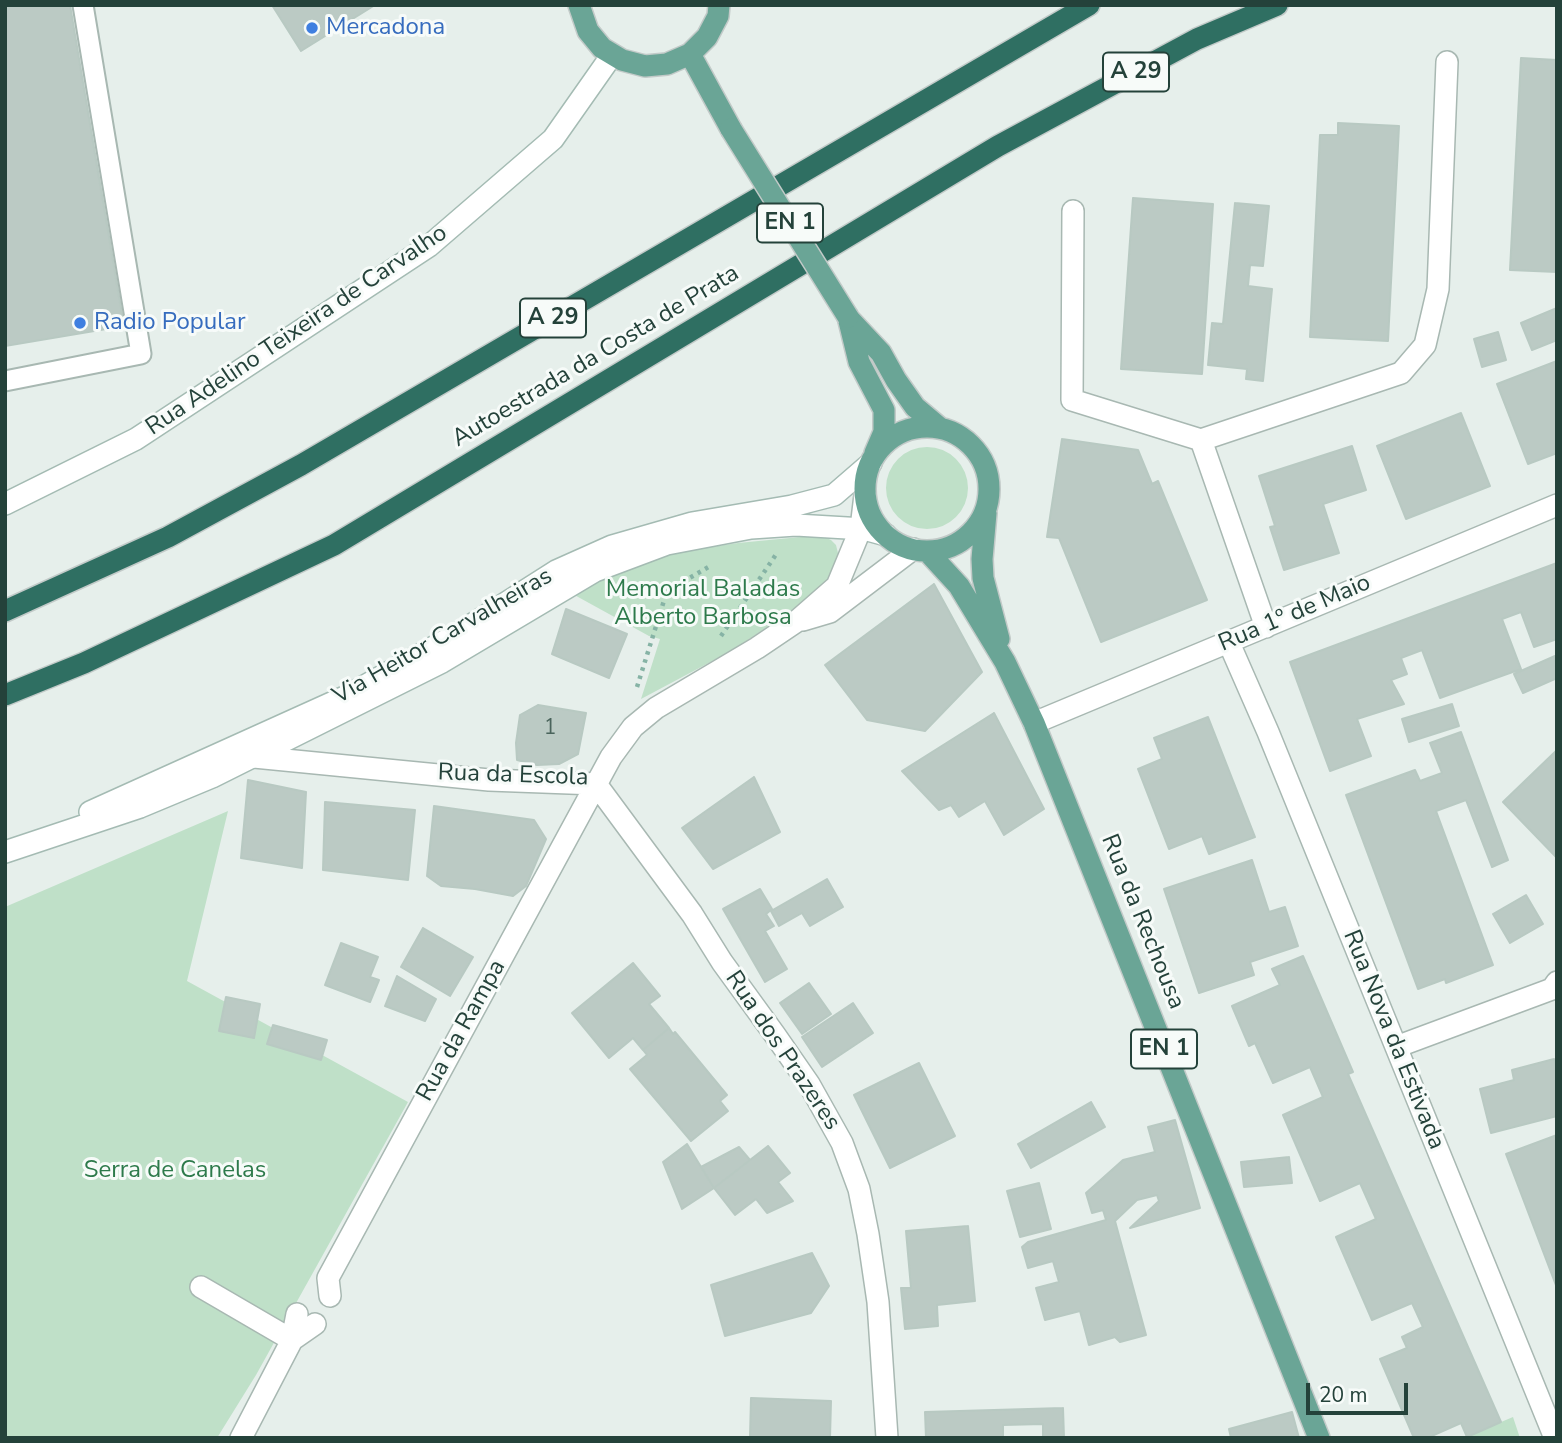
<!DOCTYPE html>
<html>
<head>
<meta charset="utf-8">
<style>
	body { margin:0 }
	#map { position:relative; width:1562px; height:1443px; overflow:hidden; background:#e6efeb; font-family:"Nunito Sans",sans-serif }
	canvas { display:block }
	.frame { position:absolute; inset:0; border:7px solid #24423a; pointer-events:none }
	.scale { position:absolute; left:1306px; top:1383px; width:102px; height:32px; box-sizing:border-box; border:4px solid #24423a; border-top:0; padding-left:9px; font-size:21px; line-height:24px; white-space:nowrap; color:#24423a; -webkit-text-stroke:5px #f7fbf9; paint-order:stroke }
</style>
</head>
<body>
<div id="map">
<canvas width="1562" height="1443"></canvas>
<div class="frame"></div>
<div class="scale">20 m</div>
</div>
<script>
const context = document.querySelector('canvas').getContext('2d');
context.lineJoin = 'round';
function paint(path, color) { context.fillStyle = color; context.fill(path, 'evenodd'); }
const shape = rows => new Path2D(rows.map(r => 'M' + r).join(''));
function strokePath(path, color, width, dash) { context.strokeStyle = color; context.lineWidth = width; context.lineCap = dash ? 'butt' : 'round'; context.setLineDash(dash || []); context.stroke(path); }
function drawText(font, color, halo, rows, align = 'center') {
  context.font = font + ' "Nunito Sans",sans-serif'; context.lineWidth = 6; context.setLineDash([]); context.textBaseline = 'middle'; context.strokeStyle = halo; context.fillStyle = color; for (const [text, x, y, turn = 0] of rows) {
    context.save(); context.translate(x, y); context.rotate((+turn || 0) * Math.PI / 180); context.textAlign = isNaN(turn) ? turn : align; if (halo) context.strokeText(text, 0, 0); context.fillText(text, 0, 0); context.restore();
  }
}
paint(shape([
	'886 488a41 41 0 1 1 82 0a41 41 0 1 1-82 0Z',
	[821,535,831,540,836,545,839,557,829,585,733,650,641,699,660,639,649,636,569,592,670,553,738,543],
	[228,811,187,981,408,1102,256,1375,217,1438,5,1438,5,907],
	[1513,1417,1520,1438,1463,1438]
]), '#bfe0c8');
const building = shape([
	[5,5,70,5,124,326,5,346,5,5],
	[272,5,375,5,301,51,272,5],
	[1521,58,1557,60,1557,272,1510,270,1521,58],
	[1338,123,1399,126,1388,341,1310,337,1320,135,1338,135,1338,123],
	[1133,198,1213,204,1202,374,1121,369,1133,198],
	[1235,203,1269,206,1263,266,1250,265,1248,286,1272,289,1263,381,1246,379,1247,369,1208,365,1212,323,1223,324,1235,203],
	[1557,308,1557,340,1532,350,1521,323,1557,308],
	[1498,332,1506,360,1482,367,1474,339,1498,332],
	[1557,361,1557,453,1528,464,1497,384,1557,361],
	[1461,413,1490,486,1406,519,1377,446,1461,413],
	[1062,439,1138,450,1152,484,1158,481,1207,600,1101,642,1059,538,1047,537,1062,439],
	[1352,446,1366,490,1323,504,1339,553,1284,570,1270,527,1275,526,1259,476,1352,446],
	[1557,563,1557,639,1534,647,1521,612,1502,619,1521,669,1440,698,1422,650,1401,658,1407,674,1391,680,1404,704,1357,719,1371,756,1330,771,1290,662,1557,563],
	[934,584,982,672,925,731,867,720,825,665,934,584],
	[566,609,627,634,609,678,552,654,566,609],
	[1555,656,1557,678,1523,693,1514,674,1555,656],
	[1452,704,1459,726,1409,742,1402,719,1452,704],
	[538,705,586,713,578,754,559,764,537,765,517,760,516,743,520,715,538,705],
	[994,713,1044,809,1004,835,985,801,959,817,951,805,939,810,902,771,994,713],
	[1208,717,1255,837,1209,854,1202,836,1169,849,1138,769,1162,759,1154,738,1208,717],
	[1461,732,1508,860,1492,867,1466,800,1436,811,1493,965,1446,983,1445,979,1418,989,1346,795,1415,770,1420,781,1442,773,1430,743,1461,732],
	[1557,750,1557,858,1503,802,1557,750],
	[754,777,780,832,713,869,682,828,754,777],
	[248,780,306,792,302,868,241,858,248,780],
	[325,802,415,810,408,880,323,870,325,802],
	[434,806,534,820,546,839,526,886,513,896,475,889,441,886,427,876,434,806],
	[1252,860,1269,912,1285,907,1298,946,1250,962,1254,975,1199,993,1164,889,1252,860],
	[827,879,843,907,810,926,802,913,779,926,771,911,827,879],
	[760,889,772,909,766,914,774,926,765,931,787,969,765,982,723,909,760,889],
	[1526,895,1543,924,1510,943,1493,914,1526,895],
	[423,928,473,957,450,996,401,967,423,928],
	[341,943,378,957,370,977,379,980,370,1002,325,985,341,943],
	[1303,956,1353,1072,1348,1074,1501,1422,1467,1437,1461,1423,1427,1438,1414,1438,1380,1359,1407,1348,1402,1337,1423,1327,1412,1303,1372,1320,1336,1237,1376,1219,1360,1183,1320,1201,1283,1115,1323,1097,1310,1067,1273,1083,1255,1043,1249,1046,1232,1006,1280,985,1272,969,1303,956],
	[633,963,660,996,649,1004,669,1028,643,1050,633,1038,609,1058,572,1013,633,963],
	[397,976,436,999,425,1021,385,1006,397,976],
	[809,983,831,1014,802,1034,780,1003,809,983],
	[226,997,260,1004,254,1038,219,1031,226,997],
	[853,1003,873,1033,822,1067,802,1037,853,1003],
	[273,1025,327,1040,321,1060,267,1044,273,1025],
	[669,1028,673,1034,675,1032,727,1095,720,1101,728,1111,691,1141,630,1069,647,1055,643,1050,669,1028],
	[1554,1059,1557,1069,1557,1116,1491,1133,1480,1089,1514,1080,1512,1070,1554,1059],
	[919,1063,955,1136,890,1168,854,1095,919,1063],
	[1091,1102,1105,1127,1031,1168,1018,1144,1091,1102],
	[1175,1120,1200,1208,1130,1228,1159,1201,1157,1195,1137,1200,1115,1221,1146,1335,1120,1342,1115,1337,1089,1345,1080,1311,1045,1320,1036,1288,1059,1282,1053,1261,1028,1268,1022,1247,1028,1242,1106,1220,1103,1210,1092,1213,1086,1193,1123,1160,1155,1152,1148,1127,1175,1120],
	[1557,1135,1557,1288,1506,1154,1557,1135],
	[687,1144,714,1188,682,1209,663,1162,687,1144],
	[768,1146,790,1173,778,1182,793,1201,767,1213,756,1199,735,1215,714,1188,768,1146],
	[739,1147,750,1160,714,1188,701,1167,739,1147],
	[1289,1157,1292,1183,1244,1187,1241,1162,1289,1157],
	[1039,1183,1051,1229,1020,1237,1007,1191,1039,1183],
	[968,1226,975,1301,937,1305,938,1326,905,1329,901,1288,911,1288,906,1231,968,1226],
	[812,1253,829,1286,811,1313,725,1336,711,1285,812,1253],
	[751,1398,831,1401,830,1438,750,1438,751,1398],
	[1063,1408,1064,1438,1043,1438,1043,1424,1003,1425,1003,1438,926,1438,925,1412,1063,1408],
	[1292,1412,1299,1438,1231,1438,1229,1429,1292,1412]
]);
paint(building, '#bbcac4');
strokePath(building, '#b8c9c2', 2);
const lane = shape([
	[5,381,141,354,83,5]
]);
const street = shape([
	[1073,211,1072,400,1201,440],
	[1201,440,1401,373,1425,345,1438,289,1447,62],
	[1201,440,1266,627],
	[803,620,830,612,913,549],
	[1229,643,1268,732,1555,1438],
	[1034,723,1557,505],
	[254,757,489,780,596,784],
	[596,784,692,914,722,962,775,1035,809,1084,842,1143,859,1189,868,1234,878,1302,887,1438],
	[1396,1047,1552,989,1557,982],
	[201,1287,292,1340,315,1324],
	[330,1296,328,1278,611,757,633,727,656,708,757,648,797,621,837,586,861,528,865,495],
	[241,1438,292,1340,297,1314]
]);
const secondary = shape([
	[5,504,136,439,429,246,553,139,612,55],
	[90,812,347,696,457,634,556,571,612,546,692,523,792,506,834,495,871,463],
	[5,852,140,807,212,777,442,662,595,571,667,544,751,528,796,525,864,529,886,535]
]);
const primary = shape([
	[579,5,588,31,602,48,622,60,645,66,667,64,690,54,707,37,718,16,719,5],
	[690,54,731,129],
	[848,317,859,362,884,410,884,432,875,453],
	[850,320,881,353,896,380,915,407,940,428],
	'865 489a62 62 0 1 1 124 0a62 62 0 1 1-124 0Z',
	[986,513,982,559,983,578,999,639],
	[927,551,959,586,1005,662,1034,723,1319,1438]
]);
const highway = shape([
	[5,611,168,537,301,465,1089,5],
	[5,695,84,663,334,545,998,146,1197,39,1277,5]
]);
strokePath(lane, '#a8b8b2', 23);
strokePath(street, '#a8b8b2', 24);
strokePath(secondary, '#a4bbb3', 24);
strokePath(primary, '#c2cac8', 24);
strokePath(highway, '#c2cac8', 24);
strokePath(shape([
	[721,636,777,553],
	[637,687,667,591,712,565]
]), '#86b3a5', 4.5, [3.5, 5]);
strokePath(lane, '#fff', 19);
strokePath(street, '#fff', 21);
strokePath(secondary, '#fff', 21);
strokePath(primary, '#6aa596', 21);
strokePath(highway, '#2f6f62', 21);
const primaryBridge = shape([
	[731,129,848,317]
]);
strokePath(primaryBridge, '#c2cac8', 24, []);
strokePath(primaryBridge, '#6aa596', 21);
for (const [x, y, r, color] of [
	[312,28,7,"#3f7fe0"],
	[80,323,7,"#3f7fe0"]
]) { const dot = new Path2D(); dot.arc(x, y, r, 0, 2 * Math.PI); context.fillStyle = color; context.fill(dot); strokePath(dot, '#f7fbf9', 2.5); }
drawText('21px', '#4a645c', null, [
	["1",550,729]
]);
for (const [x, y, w] of [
	[1136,72,66],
	[790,223,66],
	[553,318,66],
	[1164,1049,66]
]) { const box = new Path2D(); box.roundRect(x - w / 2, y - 19.5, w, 39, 5); context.fillStyle = '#f7fbf9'; context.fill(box); strokePath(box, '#24423a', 2); }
drawText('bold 23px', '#24423a', null, [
	["A 29",1136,72],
	["EN 1",790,223],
	["A 29",553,318],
	["EN 1",1164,1049]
]);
drawText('24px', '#366cbe', '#f7fbf9', [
	["Mercadona",326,28],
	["Radio Popular",94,323]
], 'left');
drawText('24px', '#24423a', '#f7fbf9', [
	["Rua Adelino Teixeira de Carvalho",297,331,-34],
	["Autoestrada da Costa de Prata",596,357,-31],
	["Rua 1º de Maio",1295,614,-23],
	["Via Heitor Carvalheiras",443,637,-30],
	["Rua da Escola",513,776,2],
	["Rua da Rechousa",1142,922,68],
	["Rua da Rampa",462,1031,-61],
	["Rua Nova da Estivada",1393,1040,68],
	["Rua dos Prazeres",782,1051,56]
]);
drawText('24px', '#2d7a4b', '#f7fbf9', [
	["Memorial Baladas",703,590],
	["Alberto Barbosa",703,618],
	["Serra de Canelas",175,1171]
]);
</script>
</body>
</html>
